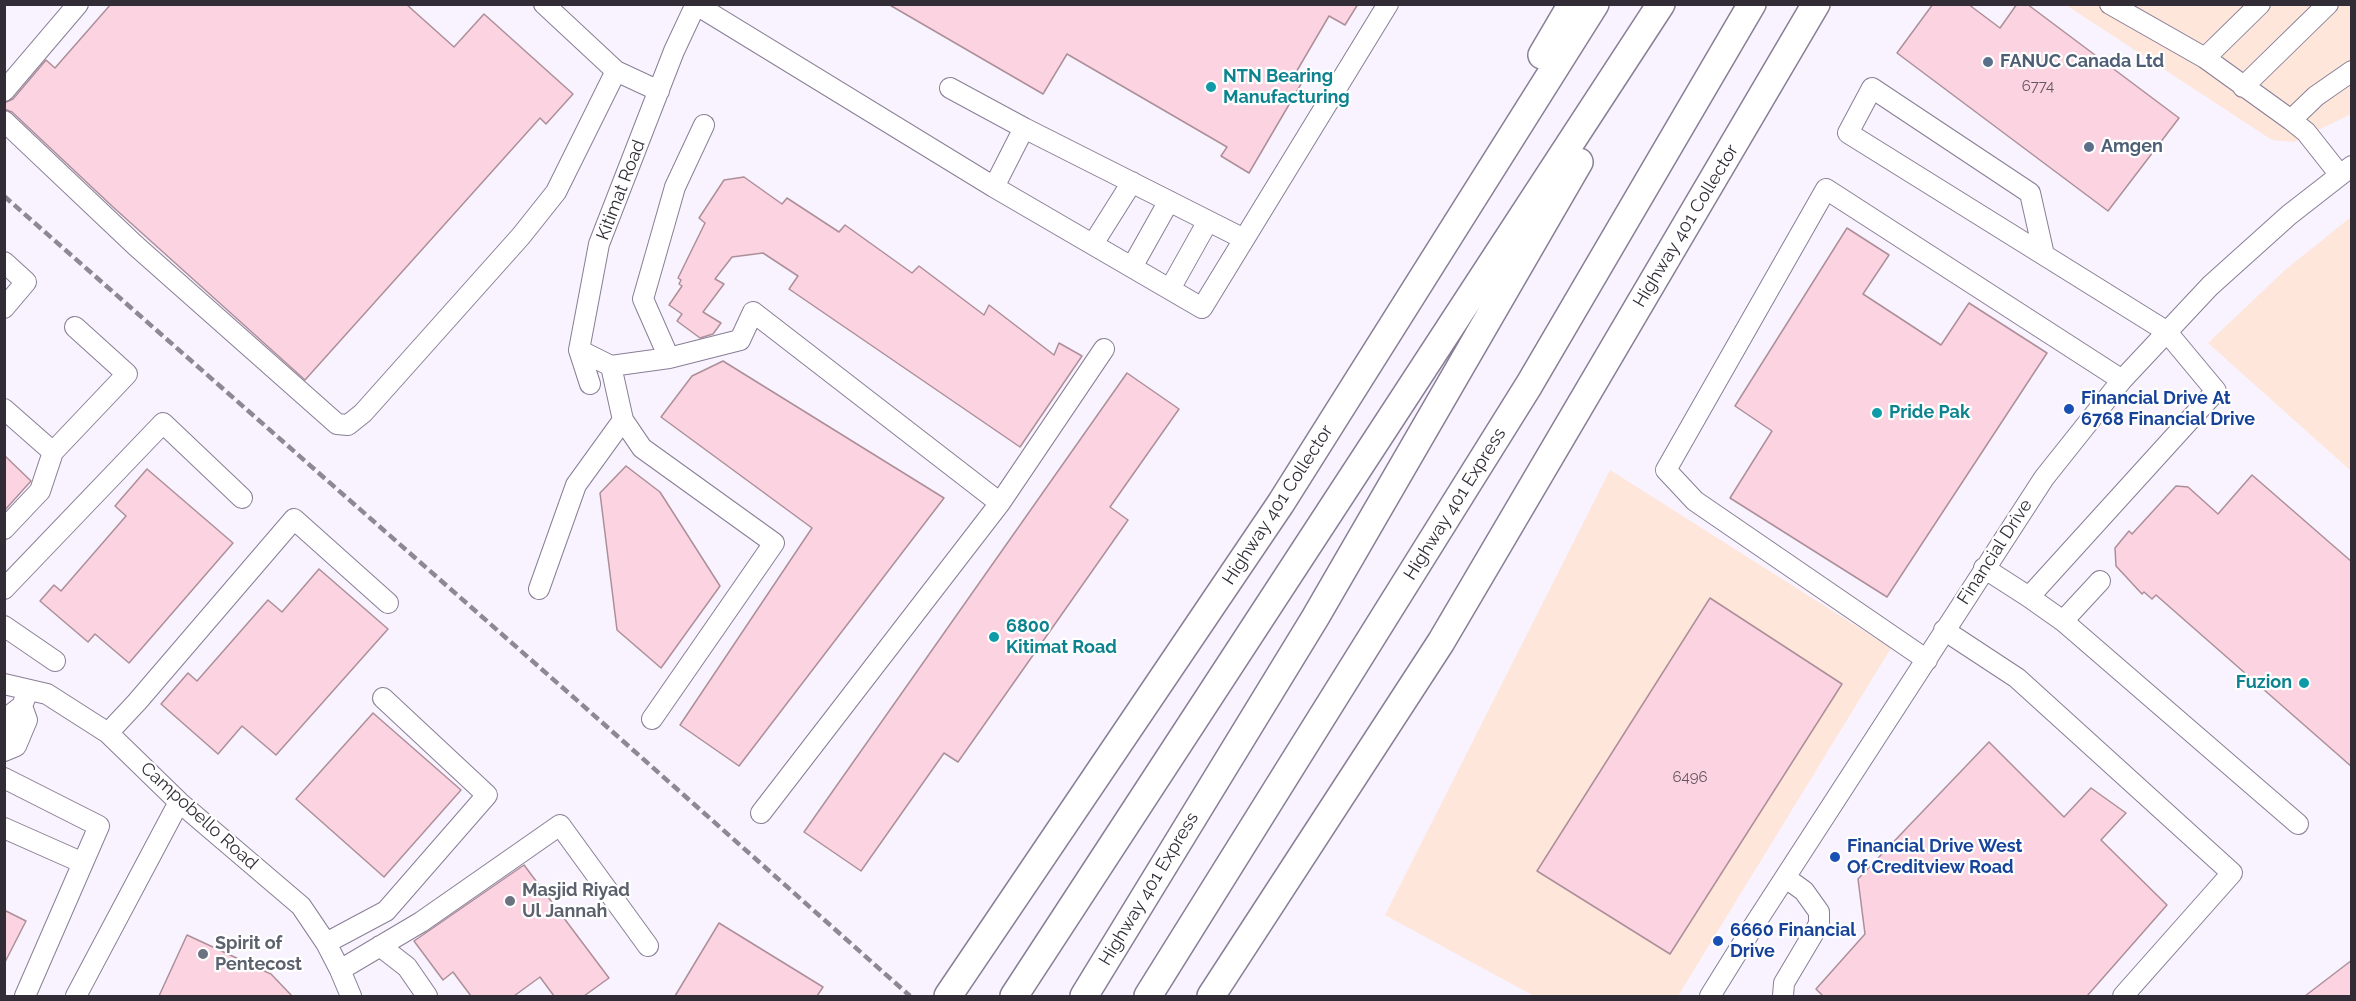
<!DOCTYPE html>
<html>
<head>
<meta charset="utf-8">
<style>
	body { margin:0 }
	#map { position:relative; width:2356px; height:1001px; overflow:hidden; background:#f8f3fe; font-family:Raleway,sans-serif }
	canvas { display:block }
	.frame { position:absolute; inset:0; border:6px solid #312c36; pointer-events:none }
</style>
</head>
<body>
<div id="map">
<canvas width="2356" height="1001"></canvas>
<div class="frame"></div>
</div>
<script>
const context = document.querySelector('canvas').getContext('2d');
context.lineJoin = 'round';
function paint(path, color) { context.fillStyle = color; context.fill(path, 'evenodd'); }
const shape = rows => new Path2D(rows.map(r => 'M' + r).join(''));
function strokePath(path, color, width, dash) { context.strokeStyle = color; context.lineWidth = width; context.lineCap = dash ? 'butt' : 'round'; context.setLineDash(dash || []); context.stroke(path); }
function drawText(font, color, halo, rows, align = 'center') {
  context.font = font + ' Raleway,sans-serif'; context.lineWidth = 4.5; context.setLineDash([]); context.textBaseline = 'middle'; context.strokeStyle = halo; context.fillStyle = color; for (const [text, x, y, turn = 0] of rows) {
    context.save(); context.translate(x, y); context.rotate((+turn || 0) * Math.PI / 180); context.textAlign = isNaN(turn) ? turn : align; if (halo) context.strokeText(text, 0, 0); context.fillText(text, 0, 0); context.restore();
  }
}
paint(shape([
	[2066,5,2351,5,2351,114,2294,142,2272,140],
	[2351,217,2351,471,2208,343,2285,270],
	[1610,470,1891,648,1678,996,1534,996,1385,915]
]), '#fee6db');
const building = shape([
	[111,4,406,4,454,47,484,14,573,94,546,124,540,118,305,380,113,207,12,112,4,109,4,103,13,99,46,60,55,68,111,4],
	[888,4,1358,4,1345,25,1329,16,1295,74,1304,79,1249,173,1221,156,1227,147,1067,54,1043,94,888,4],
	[1933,4,1968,4,2000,28,2017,4,2027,4,2179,118,2108,211,1897,53,1933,4],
	[744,177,782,204,787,198,839,232,845,225,912,273,919,266,984,315,989,305,1054,355,1059,343,1082,356,1020,447,789,289,798,276,763,253,732,257,715,279,724,284,703,312,721,323,713,334,700,338,677,321,682,314,669,305,682,286,679,284,681,280,678,278,705,223,699,218,724,180,744,177],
	[1847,228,1889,255,1863,294,1941,345,1969,303,2047,353,1887,597,1730,498,1772,431,1735,406,1847,228],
	[723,361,944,498,739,766,680,725,812,528,661,417,692,376,723,361],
	[1127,373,1179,409,1110,507,1128,520,958,762,944,753,861,871,804,832,1127,373],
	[4,455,31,481,4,511,4,455],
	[626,466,660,492,720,586,661,668,617,630,600,493,626,466],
	[147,469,233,543,129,663,95,634,88,642,40,601,54,585,61,591,126,516,115,506,147,469],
	[2252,475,2352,562,2352,767,2156,595,2152,599,2144,592,2142,594,2116,566,2115,548,2129,531,2132,534,2176,486,2188,487,2218,514,2252,475],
	[319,569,388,629,276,755,242,726,218,754,161,704,188,673,197,681,268,600,282,612,319,569],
	[1710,598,1842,684,1670,954,1537,871,1710,598],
	[373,713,461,790,384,877,296,799,373,713],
	[1989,742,2064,817,2091,788,2126,813,2101,840,2167,905,2087,996,1823,996,1816,989,1865,934,1858,879,1989,742],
	[524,865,609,978,584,996,554,996,540,977,514,996,471,996,453,972,443,980,414,941,524,865],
	[4,910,26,921,4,964,4,910],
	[719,923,823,987,817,996,675,996,719,923],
	[187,935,271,974,292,996,159,996,187,935],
	[2352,960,2352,996,2305,996,2352,960]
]);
paint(building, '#fcd3e1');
strokePath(building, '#ac8f99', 1.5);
const minor = shape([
	[695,4,994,187],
	[2110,4,2205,58,2291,120,2316,96,2352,71],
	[2205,58,2260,4],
	[616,71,659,91],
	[2243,87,2328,4],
	[950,88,1024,128,994,187,1202,308,1388,4],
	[4,91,78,4],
	[2291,120,2306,132,2340,175],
	[4,121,136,246,337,424,348,425,363,413,521,236,556,192,616,71,544,4],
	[704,125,675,187,643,299,669,358,740,340,753,312,1000,503],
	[1024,128,1244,239],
	[1093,244,1132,182],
	[4,262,26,282,4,308],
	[1132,267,1169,201],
	[1170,289,1208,221],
	[579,350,611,366,669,358],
	[611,366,623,420,642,448,774,543,652,719],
	[590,384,579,350,599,244,674,51,696,4],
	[4,409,53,452],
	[4,529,40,491,53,452,127,374,75,327],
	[1984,568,2029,597,2216,391,2166,331,1848,133,1872,88,2030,193,2044,255],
	[4,589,163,423,242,498],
	[539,589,576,485,623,420],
	[2029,597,2063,621,2298,824],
	[2063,621,2100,581],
	[4,626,55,661],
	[1944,630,2017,678,2232,873,2123,996],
	[1927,660,1695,501,1666,470,1826,189,2122,380],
	[4,684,47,694,108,733,179,802,301,906,326,943,340,970,351,996],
	[108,733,137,702,294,519,388,603],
	[4,735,13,713,22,706,26,696],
	[4,751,16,746,27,720,22,706],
	[4,778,99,826,25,996],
	[761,813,1000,503,1104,349],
	[4,828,83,863],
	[326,943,386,911,487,795,383,698],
	[380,946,407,967,427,996],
	[340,970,421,922,560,825,648,946],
	[76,996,179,802],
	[1710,996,1751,930,2044,478,2122,380,2210,286,2289,215,2352,166],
	[1783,996,1784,983,1819,924,1819,912,1804,891,1786,878]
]);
const highway = shape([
	[1542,55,1572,4],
	[948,996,1281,503,1595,4],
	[1014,996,1661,4],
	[1084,996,1315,618,1579,162],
	[1148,996,1529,385,1752,4],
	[1211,996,1441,642,1816,4]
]);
strokePath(minor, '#897e96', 22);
strokePath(highway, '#897e96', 30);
strokePath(minor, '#fff', 20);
strokePath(highway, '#fff', 27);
strokePath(shape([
	[4,196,588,710,910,996]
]), '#8d8892', 4.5, [9, 4.5]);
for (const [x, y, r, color] of [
	[1988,62,6,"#5c6f8a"],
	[1211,87,6,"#0f9aa8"],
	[2089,147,6,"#5c6f8a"],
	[2069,409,6,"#1a4fb4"],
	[1877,413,6,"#0f9aa8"],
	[994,637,6,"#0f9aa8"],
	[2304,683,6,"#0f9aa8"],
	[1835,857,6,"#1a4fb4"],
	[510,901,6,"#6b7280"],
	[1718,941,6,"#1a4fb4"],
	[203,954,6,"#6b7280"]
]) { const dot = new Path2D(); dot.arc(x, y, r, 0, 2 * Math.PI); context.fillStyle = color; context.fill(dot); strokePath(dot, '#fff', 2); }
drawText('15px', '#645661', null, [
	["6774",2038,86],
	["6496",1690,777]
]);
drawText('bold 18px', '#4e5e75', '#fff', [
	["FANUC Canada Ltd",2000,62],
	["Amgen",2101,147]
], 'left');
drawText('bold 18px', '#0d838f', '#fff', [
	["NTN Bearing",1223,77],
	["Manufacturing",1223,98],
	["Pride Pak",1889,413],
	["6800",1006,627],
	["Kitimat Road",1006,648],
	["Fuzion",2292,683,"right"]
], 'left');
drawText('18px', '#312c36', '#fff', [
	["Kitimat Road",621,190,-69],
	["Highway 401 Collector",1686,226,-59],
	["Highway 401 Express",1455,504,-58],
	["Highway 401 Collector",1278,505,-57],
	["Financial Drive",1995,552,-57],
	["Campobello Road",199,816,42],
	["Highway 401 Express",1149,889,-59]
]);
drawText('bold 18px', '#164399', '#fff', [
	["Financial Drive At",2081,399],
	["6768 Financial Drive",2081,420],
	["Financial Drive West",1847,847],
	["Of Creditview Road",1847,868],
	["6660 Financial",1730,931],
	["Drive",1730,952]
], 'left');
drawText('bold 18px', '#5b616d', '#fff', [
	["Masjid Riyad",522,891],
	["Ul Jannah",522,912],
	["Spirit of",215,944],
	["Pentecost",215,965]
], 'left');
</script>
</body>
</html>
